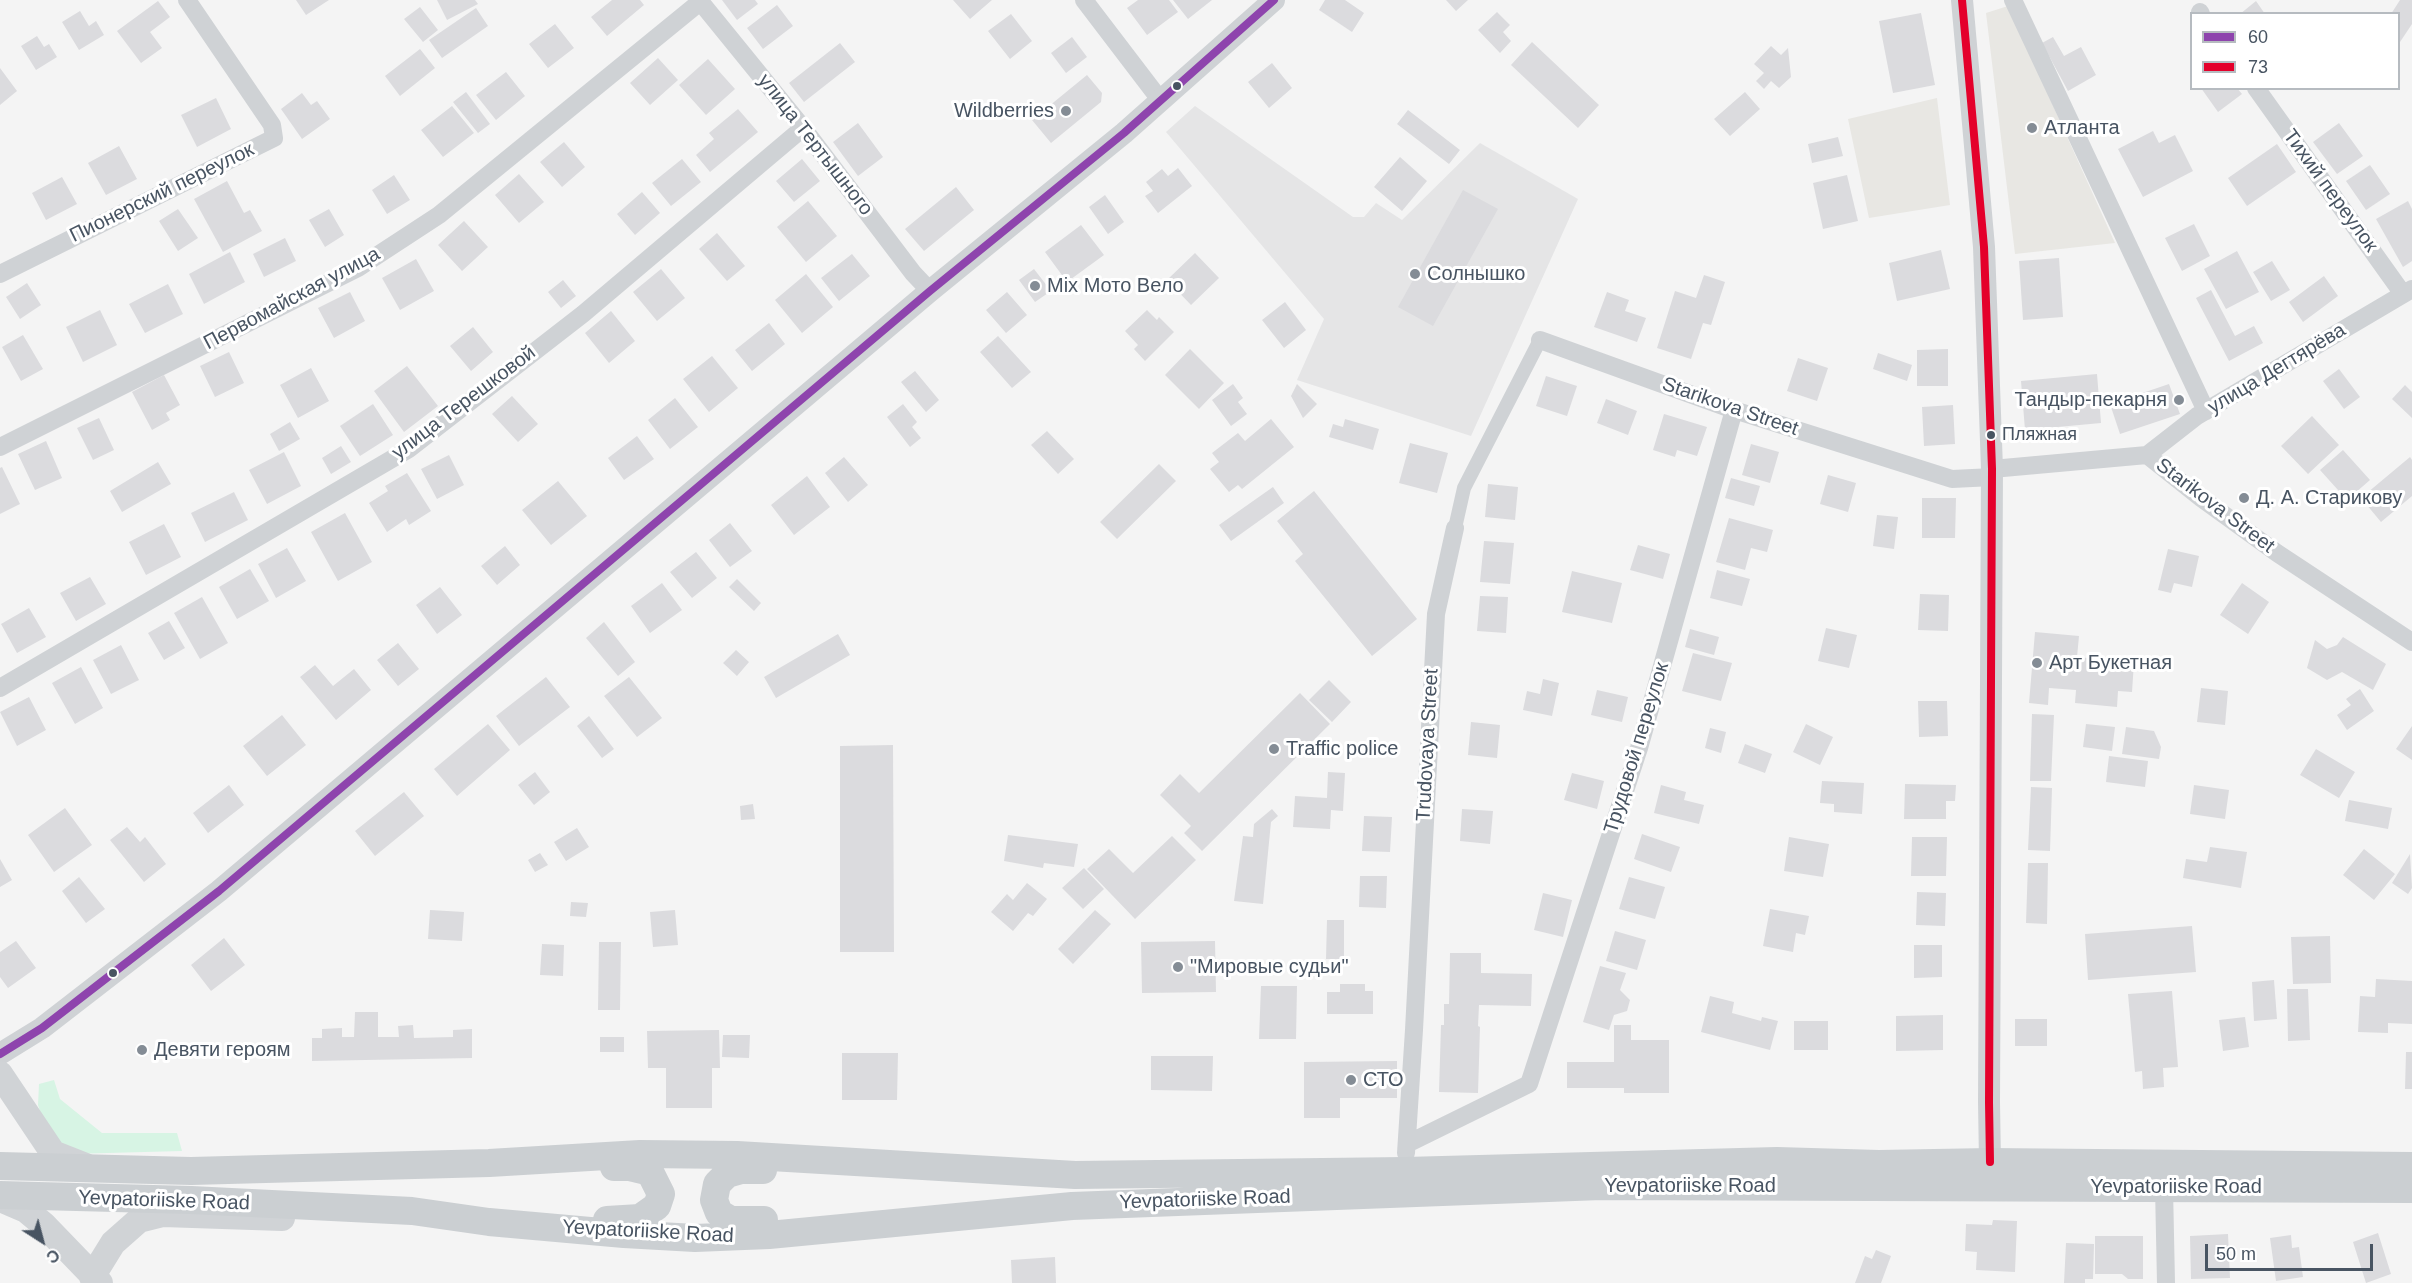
<!DOCTYPE html>
<html>
<head>
<meta charset="utf-8">
<style>
	body { margin:0 }
	#map { position:relative; width:2412px; height:1283px; overflow:hidden; background:#f4f4f4; font-family:Arial,sans-serif }
	canvas { display:block }
	.legend { position:absolute; left:2190px; top:12px; width:210px; height:78px; box-sizing:border-box; background:#fff; border:2px solid #b6bbc0; margin:0; padding:8px 10px; list-style:none; font-size:18px; color:#485462 }
	.legend li { display:flex; align-items:center; gap:12px; height:30px }
	.legend b { width:30px; border:2px solid #b6bbc0 }
	.north { position:absolute; left:12px; top:1211px; width:60px; height:60px; -webkit-text-stroke:4px #fff; paint-order:stroke; rotate:144deg; font-size:16px; font-weight:700; line-height:24px; text-align:center; color:#485462 }
	.north::after { content:''; display:block; margin:auto; width:21px; height:27px; background:#485462; clip-path:polygon(50% 0,100% 100%,50% 72%,0 100%) }
	.scale { position:absolute; left:2205px; top:1244px; width:168px; height:27px; box-sizing:border-box; border:3px solid #485462; border-top:0; padding-left:8px; font-size:18px; line-height:21px; white-space:nowrap; color:#485462; -webkit-text-stroke:4px #fff; paint-order:stroke }
</style>
</head>
<body>
<div id="map">
<canvas width="2412" height="1283"></canvas>
<ul class="legend">
<li><b style="height:8px;background:#8e44ad"></b>60</li>
<li><b style="height:8px;background:#e4002b"></b>73</li>
</ul>
<div class="north">С</div>
<div class="scale">50 m</div>
</div>
<script>
const context = document.querySelector('canvas').getContext('2d');
context.lineJoin = 'round';
function paint(path, color) { context.fillStyle = color; context.fill(path, 'evenodd'); }
const shape = rows => new Path2D(rows.map(r => 'M' + r).join(''));
function strokePath(path, color, width, dash) { context.strokeStyle = color; context.lineWidth = width; context.lineCap = dash ? 'butt' : 'round'; context.setLineDash(dash || []); context.stroke(path); }
function drawText(font, color, halo, rows, align = 'center') {
  context.font = font + ' Arial,sans-serif'; context.lineWidth = 6; context.setLineDash([]); context.textBaseline = 'middle'; context.strokeStyle = halo; context.fillStyle = color; for (const [text, x, y, turn = 0] of rows) {
    context.save(); context.translate(x, y); context.rotate((+turn || 0) * Math.PI / 180); context.textAlign = isNaN(turn) ? turn : align; if (halo) context.strokeText(text, 0, 0); context.fillText(text, 0, 0); context.restore();
  }
}
paint(shape([
	[2008,6,2115,243,2015,254,1986,13],
	[1937,98,1950,205,1869,218,1848,119]
]), '#e8e7e3');
paint(shape([
	[1195,106,1353,217,1364,217,1376,203,1402,220,1480,143,1578,199,1471,436,1297,380,1324,319,1166,132]
]), '#e5e5e6');
paint(shape([
	[54,1080,60,1099,102,1133,177,1133,182,1151,70,1154,48,1135,38,1105,39,1084]
]), '#d7f4e4');
paint(shape([
	[296,0,329,0,306,15],
	[437,0,475,0,478,4,447,20],
	[612,0,640,0,644,5,607,36,591,17],
	[722,0,755,0,758,4,737,20],
	[953,0,992,0,970,19],
	[1138,0,1169,0,1178,12,1147,35,1127,8],
	[1173,0,1212,0,1188,19],
	[1325,0,1345,0,1364,13,1352,32,1319,10],
	[1446,0,1468,0,1456,11],
	[2400,0,2412,0,2412,24,2398,45,2398,14,2391,14],
	[158,1,170,17,150,32,162,48,141,63,117,31],
	[2256,1,2265,14,2240,14],
	[777,5,793,26,763,49,747,28],
	[420,7,438,30,423,42,404,19],
	[476,8,488,26,442,58,429,40],
	[80,11,89,26,96,21,104,35,79,50,62,22],
	[1497,12,1510,25,1503,32,1511,41,1500,53,1478,30],
	[1921,13,1935,85,1893,93,1879,21],
	[1011,14,1032,41,1010,59,988,31],
	[555,24,574,48,548,68,529,44],
	[37,36,44,47,49,44,57,57,36,70,21,46],
	[1072,37,1087,57,1066,73,1051,53],
	[2053,37,2064,56,2081,47,2096,75,2068,91,2042,43],
	[1532,42,1599,105,1578,128,1511,65],
	[840,43,855,62,804,102,789,83],
	[1771,46,1781,55,1788,48,1791,77,1779,88,1771,81,1764,89,1756,81,1764,73,1754,64],
	[420,49,435,68,400,96,385,76],
	[658,58,678,80,650,105,630,83],
	[708,59,735,89,706,115,679,85],
	[1272,63,1292,88,1269,108,1248,82],
	[0,68,17,91,0,105],
	[506,72,525,96,496,120,476,95],
	[1087,75,1102,93,1101,102,1051,143,1032,120],
	[2201,88,2237,88,2242,94,2218,112],
	[466,92,490,124,478,133,453,102],
	[1745,92,1760,109,1730,136,1714,119],
	[302,93,311,105,317,101,330,119,302,139,281,109],
	[216,98,231,129,197,147,181,115],
	[452,106,474,133,443,157,421,130],
	[738,109,758,132,710,172,696,155,714,139,709,133],
	[1408,110,1460,150,1449,164,1397,124],
	[858,123,883,157,858,176,833,142],
	[2339,123,2363,156,2337,174,2313,142],
	[2153,131,2159,143,2175,135,2193,171,2143,197,2118,149],
	[1838,137,1843,156,1812,163,1808,144],
	[564,142,585,167,562,187,540,162],
	[2277,144,2296,172,2247,206,2228,178],
	[119,146,137,179,106,195,88,163],
	[1400,157,1427,181,1402,211,1374,187],
	[682,159,701,182,671,206,652,183],
	[802,159,820,181,794,202,776,181],
	[2370,165,2390,194,2366,210,2346,181],
	[1178,168,1192,186,1158,213,1145,196,1153,191,1146,182,1162,169,1168,176],
	[519,174,544,202,519,223,495,195],
	[394,175,410,200,387,214,372,190],
	[1847,175,1858,221,1823,229,1813,183],
	[62,177,77,204,46,220,32,193],
	[227,181,244,213,250,210,262,231,223,252,194,199],
	[956,187,974,210,924,251,905,229],
	[1463,190,1498,209,1433,326,1398,307],
	[642,192,660,213,635,235,617,214],
	[1105,195,1124,222,1108,234,1089,207],
	[808,201,837,236,806,262,777,227],
	[2408,201,2412,209,2412,261,2403,267,2376,219],
	[178,209,198,238,178,251,159,221],
	[329,209,344,235,325,247,309,220],
	[464,221,488,247,462,271,438,245],
	[2194,224,2210,256,2182,271,2165,238],
	[1081,225,1104,255,1067,282,1045,252],
	[717,233,745,266,727,281,699,249],
	[285,238,296,261,264,277,253,254],
	[1941,250,1950,289,1897,301,1889,263],
	[2237,251,2259,292,2226,309,2204,269],
	[230,252,245,282,204,304,189,274],
	[1195,253,1219,278,1191,305,1167,280],
	[852,254,870,276,839,301,821,278],
	[2059,258,2063,317,2023,320,2019,261],
	[416,259,434,291,400,310,382,278],
	[2272,261,2290,290,2271,301,2253,272],
	[661,269,685,298,657,321,633,292],
	[1034,269,1051,291,1035,302,1019,280],
	[806,274,833,307,802,333,775,300],
	[1704,275,1725,282,1711,325,1703,323,1691,359,1657,348,1675,291,1696,298],
	[2324,276,2338,296,2303,322,2289,302],
	[563,280,576,296,561,308,548,292],
	[27,283,41,305,20,319,6,297],
	[168,284,183,314,145,333,129,304],
	[2211,290,2235,336,2254,326,2263,343,2229,361,2196,298],
	[350,292,365,321,334,338,318,308],
	[1007,292,1027,315,1006,333,986,310],
	[1607,292,1629,300,1625,311,1646,318,1637,342,1594,327],
	[1285,302,1306,330,1284,348,1262,320],
	[100,310,117,345,83,362,66,327],
	[1147,310,1157,320,1159,317,1174,332,1145,361,1134,349,1138,345,1125,331],
	[611,311,635,341,609,363,585,333],
	[769,323,785,344,752,371,735,350],
	[473,327,493,352,471,371,450,346],
	[23,335,43,369,21,381,2,347],
	[998,336,1031,372,1012,388,980,352],
	[1190,349,1224,383,1199,409,1165,375],
	[1948,349,1948,386,1917,386,1917,350],
	[229,352,244,383,215,397,200,366],
	[1878,353,1912,365,1907,381,1873,369],
	[712,356,738,388,709,412,683,379],
	[1798,358,1828,368,1817,401,1787,391],
	[407,366,438,406,404,432,374,391],
	[311,368,329,401,298,418,280,385],
	[2339,369,2360,397,2344,409,2323,381],
	[915,371,939,400,926,412,901,382],
	[2097,374,2101,423,2025,430,2021,381],
	[164,375,180,405,166,413,170,420,152,430,132,392],
	[1546,376,1577,386,1567,416,1536,406],
	[1233,384,1243,398,1238,402,1247,414,1231,426,1212,400],
	[1297,384,1317,404,1303,418,1291,396],
	[2169,384,2180,414,2120,434,2110,404],
	[2405,385,2412,392,2412,418,2392,399],
	[512,396,538,424,518,442,492,414],
	[675,398,698,427,670,449,648,420],
	[1606,399,1637,411,1628,435,1597,423],
	[373,404,393,435,360,456,340,426],
	[903,404,917,422,912,427,921,438,910,447,887,417],
	[1953,405,1955,444,1924,446,1922,407],
	[1664,414,1707,427,1697,456,1677,450,1675,457,1653,450],
	[2312,416,2339,445,2308,474,2281,446],
	[99,418,114,450,93,460,77,428],
	[1271,419,1294,447,1242,489,1238,485,1229,492,1210,469,1219,462,1212,453,1238,433,1245,441],
	[1345,419,1379,429,1373,450,1329,437,1333,424,1343,427],
	[290,422,300,439,279,451,270,434],
	[1047,431,1074,459,1058,474,1031,445],
	[637,436,654,459,624,480,608,458],
	[46,441,62,478,35,490,18,454],
	[1410,443,1448,453,1437,493,1399,483],
	[1751,444,1779,452,1770,483,1742,475],
	[341,446,351,462,331,474,322,458],
	[2343,450,2370,480,2347,500,2320,470],
	[284,452,301,486,267,504,249,470],
	[449,455,464,485,437,499,421,469],
	[844,457,868,485,848,502,825,473],
	[2410,457,2412,460,2412,496,2381,522,2361,498],
	[158,462,171,484,122,512,110,491],
	[1159,464,1176,481,1117,539,1100,522],
	[2,467,20,504,0,514,0,468],
	[407,473,431,511,409,525,406,519,387,532,369,503,388,491,385,486],
	[1828,475,1856,483,1848,512,1820,504],
	[807,476,830,507,794,535,771,505],
	[1731,478,1760,486,1754,506,1725,498],
	[558,481,587,516,551,545,522,510],
	[1488,484,1518,487,1515,520,1485,517],
	[1273,487,1284,503,1231,541,1219,525],
	[1314,491,1417,619,1372,656,1295,561,1303,554,1277,521],
	[234,492,248,520,205,542,191,513],
	[1922,498,1956,498,1955,538,1922,538],
	[345,513,372,562,338,581,311,532],
	[1877,515,1898,517,1894,549,1873,546],
	[1729,518,1773,530,1767,552,1751,548,1745,570,1716,562],
	[730,523,752,551,730,567,709,540],
	[164,524,181,557,146,575,129,542],
	[1484,541,1514,543,1510,584,1480,582],
	[1638,545,1670,554,1663,579,1630,570],
	[505,546,520,565,497,585,481,566],
	[287,548,306,581,276,598,258,564],
	[2168,549,2199,556,2192,587,2174,583,2171,593,2158,590],
	[696,552,717,578,692,598,670,572],
	[250,569,269,601,237,619,219,587],
	[1717,570,1750,579,1742,606,1710,598],
	[1572,571,1622,583,1612,623,1562,612],
	[90,577,106,604,76,621,60,593],
	[737,579,761,603,754,611,729,587],
	[662,583,682,610,650,633,631,606],
	[2242,583,2269,602,2248,634,2220,615],
	[440,587,462,615,437,634,416,605],
	[1920,594,1949,595,1948,631,1918,630],
	[1480,596,1508,597,1506,633,1477,631],
	[202,597,228,643,200,659,174,613],
	[29,608,46,637,17,653,1,624],
	[169,621,185,648,164,660,148,633],
	[604,622,635,662,618,676,586,638],
	[1826,628,1857,635,1849,668,1818,661],
	[1690,629,1719,637,1714,655,1685,647],
	[2035,632,2079,636,2077,657,2134,662,2132,692,2118,691,2117,707,2075,703,2076,690,2049,688,2048,705,2029,703],
	[838,634,850,655,776,698,764,677],
	[2343,637,2386,664,2373,690,2342,672,2327,680,2307,668,2315,640,2327,649,2337,645],
	[398,643,419,669,398,686,377,660],
	[121,645,139,680,111,694,93,660],
	[736,650,749,662,737,676,723,663],
	[1693,653,1732,663,1721,701,1682,691],
	[315,665,333,686,354,669,371,690,336,720,300,677],
	[81,667,103,708,75,724,52,683],
	[546,677,570,707,519,746,496,716],
	[629,677,662,718,637,737,604,696],
	[1543,679,1559,683,1552,716,1523,710,1527,691,1540,694],
	[1329,680,1351,702,1332,722,1309,700],
	[2201,688,2228,691,2225,725,2197,722],
	[2360,689,2374,711,2347,730,2337,715,2351,705,2346,699],
	[1597,690,1628,697,1622,722,1591,715],
	[1300,693,1330,724,1202,851,1184,833,1191,826,1160,795,1180,774,1199,793],
	[29,697,46,730,17,746,0,712],
	[1918,701,1947,701,1948,736,1919,737],
	[2032,714,2054,715,2051,781,2030,781],
	[282,715,306,745,267,776,243,746],
	[589,716,614,749,602,758,577,726],
	[1471,722,1500,725,1497,758,1468,755],
	[488,724,510,750,457,796,434,769],
	[1806,724,1833,737,1820,765,1793,752],
	[2086,724,2115,727,2112,751,2083,747],
	[2412,726,2412,760,2396,749],
	[2126,727,2154,731,2161,747,2159,759,2122,754],
	[1710,728,1726,732,1721,753,1705,748],
	[1745,744,1772,754,1765,773,1738,763],
	[893,745,894,952,840,952,840,746],
	[2316,749,2355,772,2339,798,2300,775],
	[2109,756,2148,761,2145,787,2106,782],
	[535,772,550,792,534,805,518,785],
	[1328,772,1345,773,1343,811,1331,810,1330,829,1293,827,1295,796,1327,798],
	[1572,773,1604,781,1597,809,1564,800],
	[1822,781,1864,783,1862,814,1834,812,1834,804,1820,803],
	[1905,784,1956,785,1955,801,1946,801,1946,819,1904,819],
	[229,785,244,805,208,833,193,813],
	[1661,785,1686,792,1684,800,1704,805,1699,824,1654,813],
	[2194,785,2229,790,2225,819,2190,814],
	[2031,787,2052,788,2050,851,2028,850],
	[404,792,424,816,375,856,355,831],
	[2349,800,2392,808,2388,829,2345,821],
	[753,804,755,819,741,820,740,806],
	[65,808,92,845,54,872,28,835],
	[1272,809,1278,816,1271,822,1263,904,1234,901,1243,836,1253,837,1254,824],
	[1462,809,1493,811,1490,844,1460,841],
	[1364,816,1392,817,1390,852,1362,851],
	[127,827,140,842,145,837,166,864,144,882,110,840],
	[577,828,589,847,566,861,554,842],
	[1642,834,1680,847,1671,872,1634,859],
	[1008,835,1078,844,1074,867,1044,863,1043,868,1004,861],
	[1172,836,1196,860,1135,919,1087,869,1109,849,1133,873],
	[1789,837,1829,844,1823,877,1784,871],
	[1912,837,1947,837,1946,876,1911,876],
	[2210,847,2247,852,2241,888,2183,878,2186,859,2207,862],
	[2364,849,2395,874,2374,900,2343,875],
	[540,853,548,865,535,872,528,860],
	[2410,854,2412,888,2408,894,2392,883],
	[0,859,12,880,0,887],
	[2028,863,2048,863,2047,924,2026,923],
	[1084,868,1104,889,1083,909,1062,888],
	[1360,876,1387,876,1386,908,1359,907],
	[79,877,105,909,86,923,62,891],
	[1629,877,1665,887,1655,919,1619,909],
	[1027,883,1047,899,1033,916,1028,913,1013,931,991,912,1007,894,1013,900],
	[1917,892,1946,893,1945,926,1916,925],
	[1543,893,1572,900,1563,937,1534,930],
	[571,902,588,903,586,917,570,916],
	[1770,909,1809,916,1805,935,1796,933,1793,952,1763,946],
	[430,910,464,912,462,941,428,939],
	[675,910,678,945,653,947,650,912],
	[1095,910,1111,924,1073,964,1058,949],
	[1327,920,1344,920,1344,959,1326,959],
	[2192,926,2196,972,2088,980,2085,934],
	[1615,931,1646,940,1637,970,1606,961],
	[2330,936,2331,983,2293,984,2291,937],
	[224,938,245,965,211,991,191,965],
	[16,941,36,968,8,988,0,977,0,952],
	[1215,941,1216,992,1142,993,1141,942],
	[599,942,621,942,620,1010,598,1010],
	[542,944,564,945,563,976,540,975],
	[1914,945,1942,945,1942,977,1914,978],
	[1450,953,1481,953,1481,973,1532,974,1531,1006,1479,1005,1478,1026,1480,1027,1478,1093,1439,1092,1441,1025,1444,1025,1444,1004,1449,1004],
	[1600,966,1626,973,1620,990,1630,1000,1627,1011,1614,1015,1609,1030,1583,1022],
	[2376,979,2412,981,2412,1024,2388,1023,2388,1033,2358,1032,2360,996,2375,997],
	[2274,980,2277,1019,2254,1021,2252,982],
	[1340,984,1365,984,1365,991,1373,991,1373,1014,1327,1014,1327,992,1340,992],
	[1261,986,1297,986,1296,1039,1259,1039],
	[2287,989,2308,989,2310,1040,2288,1041],
	[2172,991,2178,1067,2163,1068,2164,1087,2143,1089,2142,1071,2135,1072,2128,994],
	[1710,996,1734,1002,1732,1013,1761,1021,1762,1017,1778,1021,1770,1050,1701,1032],
	[355,1012,378,1012,378,1037,399,1037,398,1026,413,1025,414,1038,453,1037,453,1030,472,1029,472,1058,312,1061,312,1038,322,1038,322,1029,342,1028,342,1037,354,1037],
	[1943,1015,1943,1050,1896,1051,1896,1016],
	[2245,1017,2249,1047,2223,1051,2219,1020],
	[2015,1019,2047,1019,2047,1046,2015,1046],
	[1794,1021,1828,1021,1828,1050,1794,1050],
	[1614,1025,1631,1025,1631,1040,1669,1040,1669,1093,1624,1093,1624,1088,1567,1088,1567,1062,1614,1062],
	[719,1030,720,1068,712,1068,712,1108,666,1108,666,1068,648,1068,647,1031],
	[723,1035,750,1035,749,1058,722,1057],
	[600,1037,624,1037,624,1052,600,1052],
	[2406,1052,2412,1052,2412,1089,2405,1089],
	[842,1053,898,1053,897,1100,842,1100],
	[1151,1056,1213,1056,1212,1091,1151,1090],
	[1397,1061,1397,1098,1340,1098,1340,1118,1304,1118,1304,1062],
	[1993,1220,2017,1221,2015,1272,1976,1270,1977,1252,1965,1251,1966,1224,1992,1225],
	[2378,1233,2391,1274,2366,1283,2353,1242],
	[2228,1234,2230,1278,2191,1279,2190,1236],
	[2291,1235,2292,1248,2299,1247,2303,1277,2276,1281,2270,1238],
	[2095,1236,2143,1236,2143,1279,2128,1279,2122,1274,2095,1274],
	[2066,1243,2094,1244,2093,1279,2085,1279,2085,1283,2064,1283],
	[1876,1250,1891,1256,1881,1283,1855,1283,1865,1256,1872,1259],
	[1055,1257,1056,1283,1012,1283,1011,1260]
]), '#dbdbde');
strokePath(shape([
	[1455,528,1464,488,1540,340]
]), '#cfd2d5', 14);
strokePath(shape([
	[699,0,803,128,913,273,930,291],
	[1084,0,1161,101],
	[2013,0,2206,411],
	[2200,12,2201,14],
	[2256,88,2403,294],
	[0,274,274,138,272,125,187,0],
	[1540,340,1734,410,1952,479,1993,477],
	[0,447,358,268,439,215,700,2],
	[2147,455,2197,416,2412,289],
	[1992,469,2147,455,2201,498,2277,553,2412,642],
	[0,688,409,449,583,314,803,128],
	[1407,1144,1529,1084,1639,748,1734,410],
	[1406,1153,1414,1030,1436,614,1455,528],
	[2164,1187,2166,1283]
]), '#cfd2d5', 18);
strokePath(shape([
	[1962,0,1984,247,1992,469,1989,1102,1990,1162],
	[0,1054,42,1028,219,891,930,291,1124,133,1274,0]
]), '#cfd2d5', 22);
strokePath(shape([
	[0,1074,53,1153,86,1166],
	[0,1199,26,1210,44,1225,100,1283],
	[92,1277,113,1243,139,1220,163,1214,282,1218]
]), '#d0d3d6', 26);
strokePath(shape([
	[0,1166,191,1171,489,1163,640,1154,737,1155,1075,1175,1405,1171,1777,1161,1879,1164,1990,1162,2412,1166],
	[763,1170,741,1170,727,1174,717,1184,714,1200,719,1213,731,1220,764,1220],
	[0,1195,191,1200,412,1211,489,1222,624,1234,695,1238,769,1235,1072,1206,1601,1186,2412,1189],
	[607,1220,640,1218,657,1206,661,1194,650,1172,629,1167,614,1167]
]), '#cbcfd2', 28);
strokePath(shape([
	[0,1054,42,1028,219,891,930,291,1124,133,1274,0]
]), '#8e44ad', 8);
strokePath(shape([
	[1962,0,1984,247,1992,469,1989,1102,1990,1162]
]), '#e4002b', 8);
for (const [x, y, r, color] of [
	[1177,86,5,"#485462"],
	[1066,111,6,"#848c95"],
	[2032,128,6,"#848c95"],
	[1415,274,6,"#848c95"],
	[1035,286,6,"#848c95"],
	[2179,400,6,"#848c95"],
	[1991,435,5,"#485462"],
	[2244,498,6,"#848c95"],
	[2037,663,6,"#848c95"],
	[1274,749,6,"#848c95"],
	[1178,967,6,"#848c95"],
	[113,973,5,"#485462"],
	[142,1050,6,"#848c95"],
	[1351,1080,6,"#848c95"]
]) { const dot = new Path2D(); dot.arc(x, y, r, 0, 2 * Math.PI); context.fillStyle = color; context.fill(dot); strokePath(dot, '#fff', 2); }
drawText('18px', '#485462', '#fff', [
	["Пляжная",2002,435]
], 'left');
drawText('20px', '#485462', '#fff', [
	["Wildberries",1054,111,"right"],
	["Атланта",2044,128],
	["Солнышко",1427,274],
	["Mix Мото Вело",1047,286],
	["Тандыр-пекарня",2167,400,"right"],
	["Д. А. Старикову",2256,498],
	["Арт Букетная",2049,663],
	["Traffic police",1286,749],
	["\"Мировые судьи\"",1190,967],
	["Девяти героям",154,1050],
	["СТО",1363,1080]
], 'left');
drawText('20px', '#485462', '#fff', [
	["улица Тертышного",815,145,52],
	["Тихий переулок",2330,191,54],
	["Пионерский переулок",162,193,-26],
	["Первомайская улица",292,299,-28],
	["улица Дегтярёва",2277,369,-31],
	["улица Терешковой",464,403,-37],
	["Starikova Street",1730,407,19],
	["Starikova Street",2215,506,37],
	["Trudovaya Street",1428,745,-87],
	["Трудовой переулок",1637,748,-73],
	["Yevpatoriiske Road",1690,1186],
	["Yevpatoriiske Road",2176,1187],
	["Yevpatoriiske Road",1205,1200,-2],
	["Yevpatoriiske Road",164,1201,2],
	["Yevpatoriiske Road",648,1232,3]
]);
</script>
</body>
</html>
